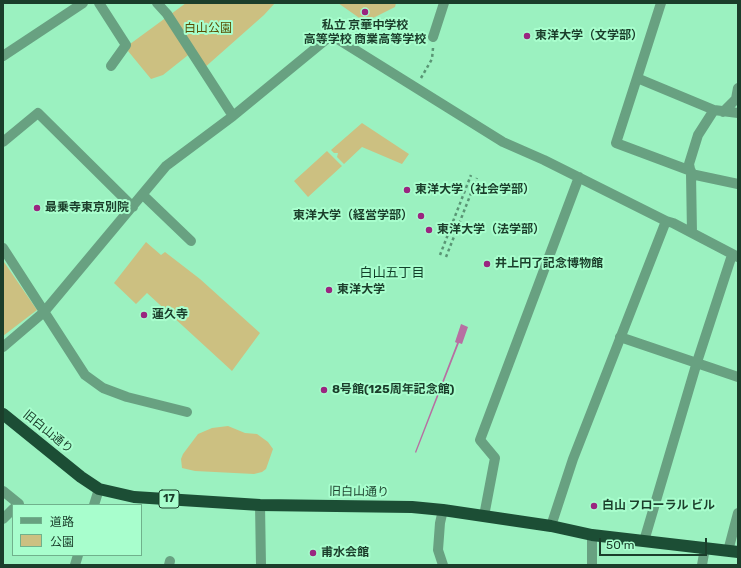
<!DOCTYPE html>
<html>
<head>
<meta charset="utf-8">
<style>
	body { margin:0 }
	#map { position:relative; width:741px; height:568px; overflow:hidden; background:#9bf1c0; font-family:Rubik,"Noto Sans JP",sans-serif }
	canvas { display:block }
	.frame { position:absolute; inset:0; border:4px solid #1b3e2b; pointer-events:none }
	.legend { position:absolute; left:12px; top:504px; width:130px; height:52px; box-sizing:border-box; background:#a8fecd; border:1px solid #70b18c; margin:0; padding:5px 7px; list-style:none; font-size:12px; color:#1b3e2b }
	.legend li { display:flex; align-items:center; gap:8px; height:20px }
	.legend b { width:20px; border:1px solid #70b18c }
	.scale { position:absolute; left:599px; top:538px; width:108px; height:18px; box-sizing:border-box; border:2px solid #1b3e2b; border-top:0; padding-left:5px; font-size:12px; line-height:14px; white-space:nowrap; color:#1b3e2b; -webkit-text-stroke:3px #a8fecd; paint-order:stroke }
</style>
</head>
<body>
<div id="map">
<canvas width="741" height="568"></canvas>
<div class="frame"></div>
<ul class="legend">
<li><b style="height:5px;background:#68a181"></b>道路</li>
<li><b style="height:11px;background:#ccc081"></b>公園</li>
</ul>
<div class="scale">50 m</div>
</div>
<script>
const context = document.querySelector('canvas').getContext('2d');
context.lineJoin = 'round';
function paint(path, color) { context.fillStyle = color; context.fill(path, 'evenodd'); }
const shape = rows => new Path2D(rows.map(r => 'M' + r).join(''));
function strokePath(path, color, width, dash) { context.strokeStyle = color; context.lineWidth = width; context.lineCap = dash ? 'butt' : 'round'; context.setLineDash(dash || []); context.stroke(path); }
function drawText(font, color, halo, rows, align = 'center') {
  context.font = font + ' Rubik,"Noto Sans JP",sans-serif'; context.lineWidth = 4; context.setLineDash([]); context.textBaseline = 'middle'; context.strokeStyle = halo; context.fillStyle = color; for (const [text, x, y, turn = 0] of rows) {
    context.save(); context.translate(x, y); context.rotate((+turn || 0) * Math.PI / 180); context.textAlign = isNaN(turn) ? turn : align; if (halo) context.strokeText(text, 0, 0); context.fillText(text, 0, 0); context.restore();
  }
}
paint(shape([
	[186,3,275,3,264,15,203,69,192,52,163,75,151,79,128,51,130,44],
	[338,3,396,3,395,7,365,22],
	[362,123,409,154,402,164,362,147,344,164,337,157,338,153,334,153,331,150],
	[327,151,342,166,308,197,294,181],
	[146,242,161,255,165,252,200,279,260,333,232,371,147,293,136,304,114,283],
	[4,262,37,310,3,336,3,263],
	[228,426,245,433,257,434,268,442,273,449,266,469,262,472,254,474,195,471,182,468,181,459,183,454,198,434,212,428]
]), '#ccc081');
paint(shape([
	[461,324,468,327,462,344,459,343,416,453,415,452,457,343,455,342]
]), '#b76fa2');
strokePath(shape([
	[421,78,432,59,433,48],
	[440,255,471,175],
	[446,257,477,178]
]), '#5a9675', 2.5, [3, 3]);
strokePath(shape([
	[99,3,126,45,111,66],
	[157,3,167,14,233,116],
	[661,3,637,78,714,110,738,113],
	[433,37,444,3],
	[3,56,83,3],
	[637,78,616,143,691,171],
	[723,112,736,99,738,88],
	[3,142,38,113,133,207],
	[691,174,738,184],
	[143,195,191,241],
	[692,233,691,174,689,164,698,135,714,110],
	[3,248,85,375,103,388,127,397,187,412],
	[620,337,738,377],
	[3,347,44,312,166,166,233,116,328,38,336,38,503,142,544,160,666,221,673,223,738,257],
	[3,491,19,504,17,505],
	[94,505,99,489],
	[260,505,261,565],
	[443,510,440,523,438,550,443,565],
	[484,516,495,458,480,440,579,177],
	[3,519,13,509],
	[551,526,573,459,666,221],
	[592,535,592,565],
	[644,541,697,362,732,255],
	[728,551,738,513],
	[75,565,78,555],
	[169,565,170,561],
	[702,565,705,548]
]), '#68a181', 10);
strokePath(shape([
	[3,414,81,477,99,489,134,497,260,505,412,507,443,510,551,526,592,535,738,552]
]), '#1c4e35', 12);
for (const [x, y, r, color] of [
	[365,12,4,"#9a2580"],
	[527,36,4,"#9a2580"],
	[407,190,4,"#9a2580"],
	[37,208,4,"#9a2580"],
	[421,216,4,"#9a2580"],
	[429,230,4,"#9a2580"],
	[487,264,4,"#9a2580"],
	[329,290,4,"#9a2580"],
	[144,315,4,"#9a2580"],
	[324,390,4,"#9a2580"],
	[594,506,4,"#9a2580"],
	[313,553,4,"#9a2580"]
]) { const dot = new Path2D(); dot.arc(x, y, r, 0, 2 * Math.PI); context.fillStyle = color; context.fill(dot); strokePath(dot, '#a8fecd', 1.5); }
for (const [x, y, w] of [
	[169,499,20]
]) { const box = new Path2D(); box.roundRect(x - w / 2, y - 9, w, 18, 3); context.fillStyle = '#a8fecd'; context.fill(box); strokePath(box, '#1b3e2b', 1); }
drawText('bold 11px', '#1b3e2b', null, [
	["17",169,499]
]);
drawText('bold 12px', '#1b3e2b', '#a8fecd', [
	["私立 京華中学校",365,26,"center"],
	["高等学校 商業高等学校",365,40,"center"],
	["東洋大学（文学部）",535,36],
	["東洋大学（社会学部）",415,190],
	["最乗寺東京別院",45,208],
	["東洋大学（経営学部）",413,216,"right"],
	["東洋大学（法学部）",437,230],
	["井上円了記念博物館",495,264],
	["東洋大学",337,290],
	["蓮久寺",152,315],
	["8号館(125周年記念館)",332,390],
	["白山 フローラル ビル",602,506],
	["甫水会館",321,553]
], 'left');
drawText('12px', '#5a4e03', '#a8fecd', [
	["白山公園",208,29]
]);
drawText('12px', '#1b3e2b', '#a8fecd', [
	["旧白山通り",48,432,39],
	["旧白山通り",359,492,1]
]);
drawText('13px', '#12402a', '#a8fecd', [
	["白山五丁目",392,273]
]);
</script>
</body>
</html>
